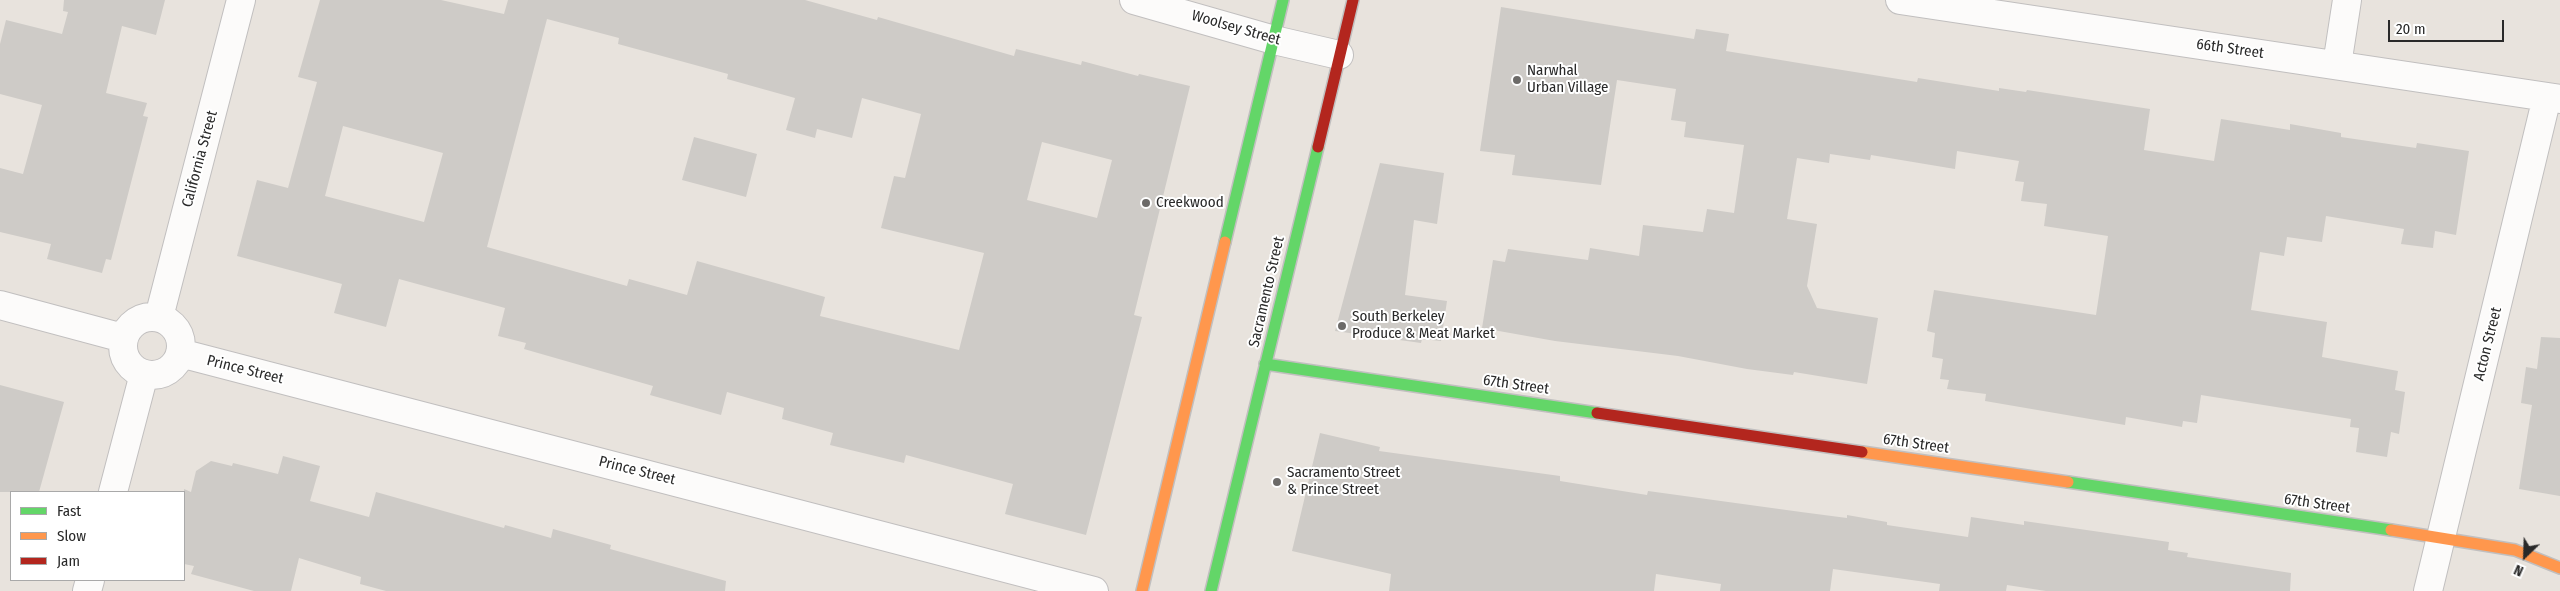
<!DOCTYPE html>
<html>
<head>
<meta charset="utf-8">
<style>
	body { margin:0 }
	#map { position:relative; width:2560px; height:591px; overflow:hidden; background:#e8e3dd; font-family:"Fira Sans Condensed",sans-serif }
	canvas { display:block }
	.legend { position:absolute; left:10px; top:491px; width:175px; height:90px; box-sizing:border-box; background:#fff; border:1px solid #a9a9a9; margin:0; padding:6px 9px; list-style:none; font-size:15px; color:#292929 }
	.legend li { display:flex; align-items:center; gap:10px; height:25px }
	.legend b { width:25px; border:1px solid #a9a9a9 }
	.north { position:absolute; left:2500px; top:531px; width:50px; height:50px; -webkit-text-stroke:4px #fff; paint-order:stroke; rotate:204deg; font-size:14px; font-weight:700; line-height:20px; text-align:center; color:#292929 }
	.north::after { content:''; display:block; margin:auto; width:18px; height:22px; background:#292929; clip-path:polygon(50% 0,100% 100%,50% 72%,0 100%) }
	.scale { position:absolute; left:2388px; top:20px; width:116px; height:22px; box-sizing:border-box; border:2px solid #292929; border-top:0; padding-left:6px; font-size:15px; line-height:18px; white-space:nowrap; color:#292929; -webkit-text-stroke:4px #fff; paint-order:stroke }
</style>
</head>
<body>
<div id="map">
<canvas width="2560" height="591"></canvas>
<ul class="legend">
<li><b style="height:6px;background:#63d668"></b>Fast</li>
<li><b style="height:6px;background:#ff974d"></b>Slow</li>
<li><b style="height:6px;background:#b3261e"></b>Jam</li>
</ul>
<div class="north">N</div>
<div class="scale">20 m</div>
</div>
<script>
const context = document.querySelector('canvas').getContext('2d');
context.lineJoin = 'round';
function paint(path, color) { context.fillStyle = color; context.fill(path, 'evenodd'); }
const shape = rows => new Path2D(rows.map(r => 'M' + r).join(''));
function strokePath(path, color, width, dash) { context.strokeStyle = color; context.lineWidth = width; context.lineCap = dash ? 'butt' : 'round'; context.setLineDash(dash || []); context.stroke(path); }
function drawText(font, color, halo, rows, align = 'center') {
  context.font = font + ' "Fira Sans Condensed",sans-serif'; context.lineWidth = 4; context.setLineDash([]); context.textBaseline = 'middle'; context.strokeStyle = halo; context.fillStyle = color; for (const [text, x, y, turn = 0] of rows) {
    context.save(); context.translate(x, y); context.rotate((+turn || 0) * Math.PI / 180); context.textAlign = isNaN(turn) ? turn : align; if (halo) context.strokeText(text, 0, 0); context.fillText(text, 0, 0); context.restore();
  }
}
paint(shape([
	[64,0,165,0,156,35,122,26,106,93,147,103,143,116,148,117,111,260,106,259,102,273,47,259,51,244,0,232,0,168,23,174,42,105,0,94,0,44,6,20,62,34,68,12,63,11],
	[320,0,441,0,504,14,508,0,805,0,877,20,878,17,1014,56,1016,49,1081,65,1082,61,1138,76,1139,74,1190,86,1134,315,1142,317,1086,535,1005,514,1013,484,906,455,904,463,830,445,833,433,782,419,784,408,727,392,721,415,650,395,653,386,524,349,526,343,498,336,505,308,399,279,386,327,334,313,342,284,237,256,257,180,288,188,317,82,298,77],
	[547,19,619,38,618,44,728,74,727,79,795,98,786,130,815,138,817,129,852,138,862,98,921,114,905,178,894,176,881,228,984,253,959,350,820,316,825,297,697,261,687,295,629,279,627,286,487,247],
	[343,126,443,153,424,222,325,196],
	[1042,142,1112,160,1097,218,1027,200],
	[1501,7,1694,39,1696,29,1729,34,1726,51,1811,65,1917,82,1918,78,1999,91,1999,88,2026,92,2027,90,2150,109,2144,150,2214,161,2221,119,2290,130,2290,124,2341,133,2341,137,2416,148,2417,143,2469,151,2456,235,2435,231,2433,248,2401,244,2404,229,2326,216,2322,242,2287,237,2284,256,2260,252,2251,310,2327,322,2322,357,2398,371,2395,390,2405,392,2399,434,2391,432,2387,457,2356,452,2359,428,2350,427,2351,419,2201,395,2197,423,2183,421,2182,427,2126,417,2125,425,1985,401,1986,394,1947,389,1949,380,1940,379,1943,359,1932,357,1935,333,1927,331,1934,290,2096,315,2108,236,2044,226,2047,204,2021,201,2024,182,2015,181,2019,161,1957,151,1955,169,1871,155,1870,160,1830,154,1829,163,1797,158,1787,219,1817,224,1807,286,1817,308,1878,318,1867,384,1794,372,1793,375,1747,369,1678,356,1555,341,1482,328,1493,260,1505,262,1508,249,1588,260,1590,248,1639,256,1643,225,1703,232,1707,209,1734,213,1744,145,1684,137,1686,122,1671,120,1676,89,1617,80,1601,185,1512,175,1515,155,1480,151],
	[694,137,757,154,746,197,682,180],
	[1380,163,1444,173,1437,224,1414,220,1405,295,1447,301,1441,341,1422,339,1421,343,1335,331],
	[2541,337,2560,338,2560,496,2519,489,2532,405,2521,403,2526,367,2537,369],
	[0,385,64,402,39,492,0,492],
	[1320,433,1380,447,1379,451,1560,476,1560,481,1647,495,1648,491,1801,512,1847,518,1847,515,1887,522,1887,525,1968,537,1971,517,2024,525,2024,521,2128,536,2169,542,2168,550,2188,553,2187,557,2291,573,2290,591,2046,591,2007,585,2006,591,1939,591,1940,584,1833,569,1830,591,1720,591,1721,584,1656,574,1654,591,1389,591,1391,574,1292,551],
	[283,456,320,466,310,501,369,517,376,492,504,528,505,525,551,538,553,529,611,545,610,549,726,581,725,591,386,591,360,584,361,577,299,558,291,591,254,591,191,574,194,566,184,564,184,489,191,492,196,471,211,461,232,466,233,463,278,474]
]), '#cecbc7');
const street = shape([
	[1134,0,1274,40,1339,55],
	[1900,0,2560,99],
	[2337,65,2347,0],
	[0,305,123,338],
	'123 346a29 29 0 1 1 58 0a29 29 0 1 1-58 0Z',
	[159,317,241,0],
	[180,353,1094,591],
	[113,492,144,374],
	[87,591,90,580],
	[2428,591,2547,97]
]);
const fast = shape([
	[1225,242,1283,0],
	[1265,364,1597,413],
	[2068,482,2391,530],
	[1211,591,1318,147]
]);
const slow = shape([
	[1862,452,2068,482],
	[2391,530,2515,550,2560,568],
	[1142,591,1225,242]
]);
const jam = shape([
	[1318,147,1353,0],
	[1597,413,1862,452]
]);
strokePath(street, '#c1bfbf', 30);
strokePath(fast, '#c1bfbf', 14);
strokePath(slow, '#c1bfbf', 14);
strokePath(jam, '#c1bfbf', 14);
strokePath(street, '#fcfbfa', 28);
strokePath(fast, '#63d668', 11);
strokePath(slow, '#ff974d', 11);
strokePath(jam, '#b3261e', 11);
for (const [x, y, r, color] of [
	[1517,80,5,"#6c6a68"],
	[1146,203,5,"#6c6a68"],
	[1342,326,5,"#6c6a68"],
	[1277,482,5,"#6c6a68"]
]) { const dot = new Path2D(); dot.arc(x, y, r, 0, 2 * Math.PI); context.fillStyle = color; context.fill(dot); strokePath(dot, '#fff', 2); }
drawText('15px', '#292929', '#fff', [
	["Woolsey Street",1236,28,16],
	["66th Street",2230,49,8],
	["California Street",200,159,-75],
	["Sacramento Street",1267,292,-77],
	["Acton Street",2488,344,-76],
	["Prince Street",245,370,14],
	["67th Street",1516,385,8],
	["67th Street",1916,444,8],
	["Prince Street",637,471,14],
	["67th Street",2317,504,8]
]);
drawText('15px', '#292929', '#fff', [
	["Narwhal",1527,71],
	["Urban Village",1527,88],
	["Creekwood",1156,203],
	["South Berkeley",1352,317],
	["Produce & Meat Market",1352,334],
	["Sacramento Street",1287,473],
	["& Prince Street",1287,490]
], 'left');
</script>
</body>
</html>
